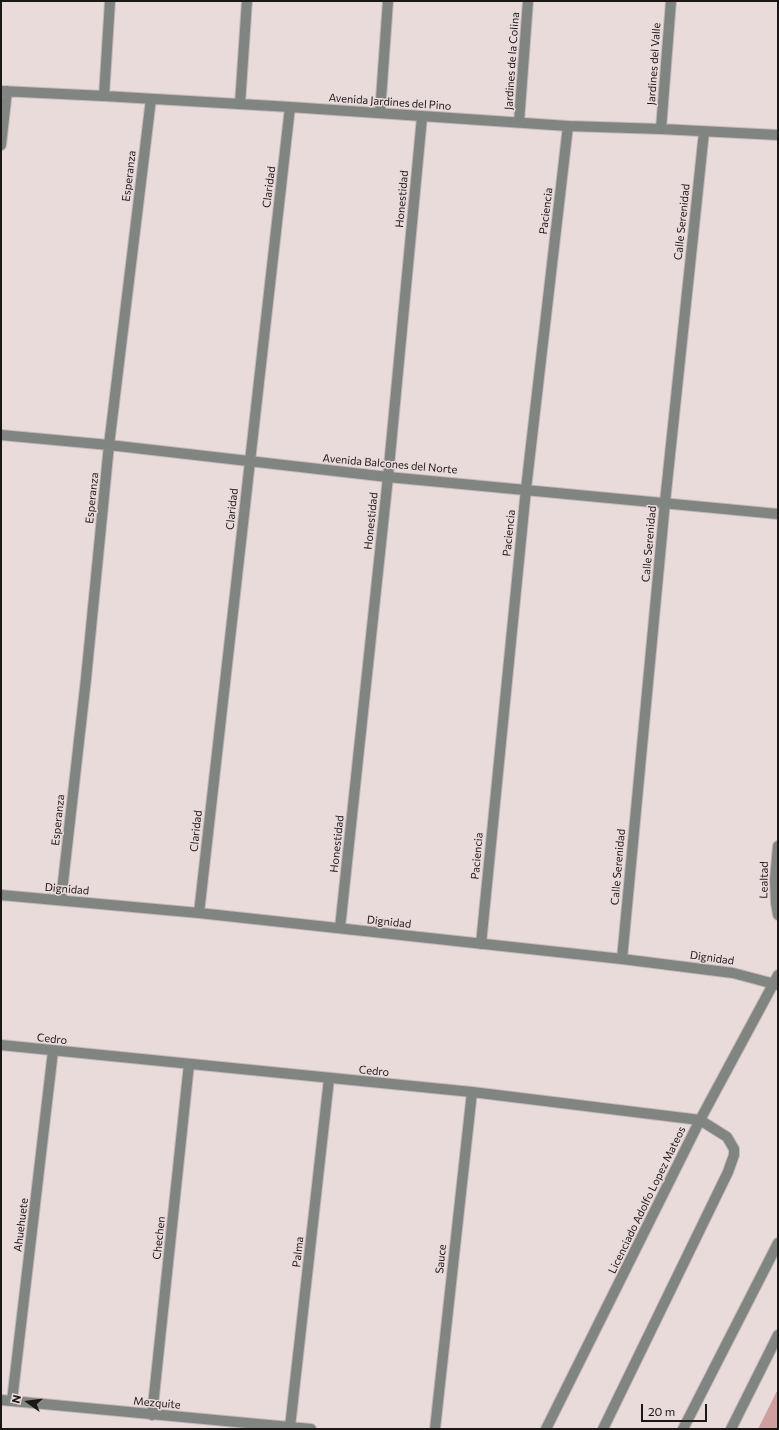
<!DOCTYPE html>
<html>
<head>
<meta charset="utf-8">
<style>
	body { margin:0 }
	#map { position:relative; width:779px; height:1430px; overflow:hidden; background:#eadbdb; font-family:Commissioner,sans-serif }
	canvas { display:block }
	.frame { position:absolute; inset:0; border:2px solid #1c1717; pointer-events:none }
	.north { position:absolute; left:8px; top:1382px; width:40px; height:40px; -webkit-text-stroke:3px #eadbdb; paint-order:stroke; rotate:284deg; font-size:11px; font-weight:700; line-height:16px; text-align:center; color:#1c1717 }
	.north::after { content:''; display:block; margin:auto; width:14px; height:18px; background:#1c1717; clip-path:polygon(50% 0,100% 100%,50% 72%,0 100%) }
	.scale { position:absolute; left:641px; top:1404px; width:66px; height:18px; box-sizing:border-box; border:2px solid #1c1717; border-top:0; padding-left:5px; font-size:12px; line-height:14px; white-space:nowrap; color:#1c1717; -webkit-text-stroke:3px #eadbdb; paint-order:stroke }
</style>
</head>
<body>
<div id="map">
<canvas width="779" height="1430"></canvas>
<div class="frame"></div>
<div class="north">N</div>
<div class="scale">20 m</div>
</div>
<script>
const context = document.querySelector('canvas').getContext('2d');
context.lineJoin = 'round';
function paint(path, color) { context.fillStyle = color; context.fill(path, 'evenodd'); }
const shape = rows => new Path2D(rows.map(r => 'M' + r).join(''));
function strokePath(path, color, width, dash) { context.strokeStyle = color; context.lineWidth = width; context.lineCap = dash ? 'butt' : 'round'; context.setLineDash(dash || []); context.stroke(path); }
function drawText(font, color, halo, rows, align = 'center') {
  context.font = font + ' Commissioner,sans-serif'; context.lineWidth = 3; context.setLineDash([]); context.textBaseline = 'middle'; context.strokeStyle = halo; context.fillStyle = color; for (const [text, x, y, turn = 0] of rows) {
    context.save(); context.translate(x, y); context.rotate((+turn || 0) * Math.PI / 180); context.textAlign = isNaN(turn) ? turn : align; if (halo) context.strokeText(text, 0, 0); context.fillText(text, 0, 0); context.restore();
  }
}
paint(shape([
	[778,1389,778,1429,758,1429]
]), '#cf9e9f');
const minor = shape([
	[1,91,104,96,290,107,568,126,661,129,778,135],
	[104,96,110,1],
	[240,104,247,1],
	[380,113,388,1],
	[519,122,528,1],
	[661,129,671,1],
	[1,145,7,91],
	[1,435,109,445,388,477,778,514],
	[778,846,775,879,776,903,778,915],
	[1,895,199,913,622,959,733,973,778,985],
	[61,900,86,679,109,445,151,99],
	[199,913,290,107],
	[340,928,388,477,422,117],
	[481,944,526,489,568,126],
	[622,959,665,502,704,132],
	[1,1045,472,1092,700,1120,727,1137,734,1149,734,1155,728,1172,603,1429],
	[1,1400,311,1429],
	[12,1401,53,1051],
	[152,1415,189,1064],
	[290,1427,329,1079],
	[435,1429,472,1092],
	[546,1429,700,1120,778,975],
	[683,1429,778,1243],
	[731,1429,778,1335]
]);
strokePath(minor, '#c5b8b8', 12);
strokePath(minor, '#808582', 10);
drawText('11px', '#1c1717', '#eadbdb', [
	["Jardines de la Colina",512,61,-86],
	["Jardines del Valle",654,64,-86],
	["Avenida Jardines del Pino",390,102,4],
	["Esperanza",129,176,-83],
	["Claridad",269,187,-83],
	["Honestidad",402,199,-85],
	["Paciencia",546,211,-83],
	["Calle Serenidad",682,222,-84],
	["Avenida Balcones del Norte",390,464,5],
	["Esperanza",92,498,-84],
	["Claridad",232,509,-84],
	["Honestidad",371,521,-84],
	["Paciencia",509,533,-84],
	["Calle Serenidad",649,544,-85],
	["Esperanza",58,820,-84],
	["Claridad",196,831,-84],
	["Honestidad",337,844,-84],
	["Paciencia",477,856,-85],
	["Calle Serenidad",618,867,-85],
	["Lealtad",764,880,-89],
	["Dignidad",67,889,5],
	["Dignidad",389,922,6],
	["Dignidad",712,958,8],
	["Cedro",52,1039,6],
	["Cedro",374,1071,5],
	["Licenciado Adolfo Lopez Mateos",647,1200,-64],
	["Ahuehuete",21,1225,-83],
	["Chechen",159,1238,-84],
	["Palma",298,1252,-84],
	["Sauce",441,1259,-84],
	["Mezquite",157,1403,5]
]);
</script>
</body>
</html>
